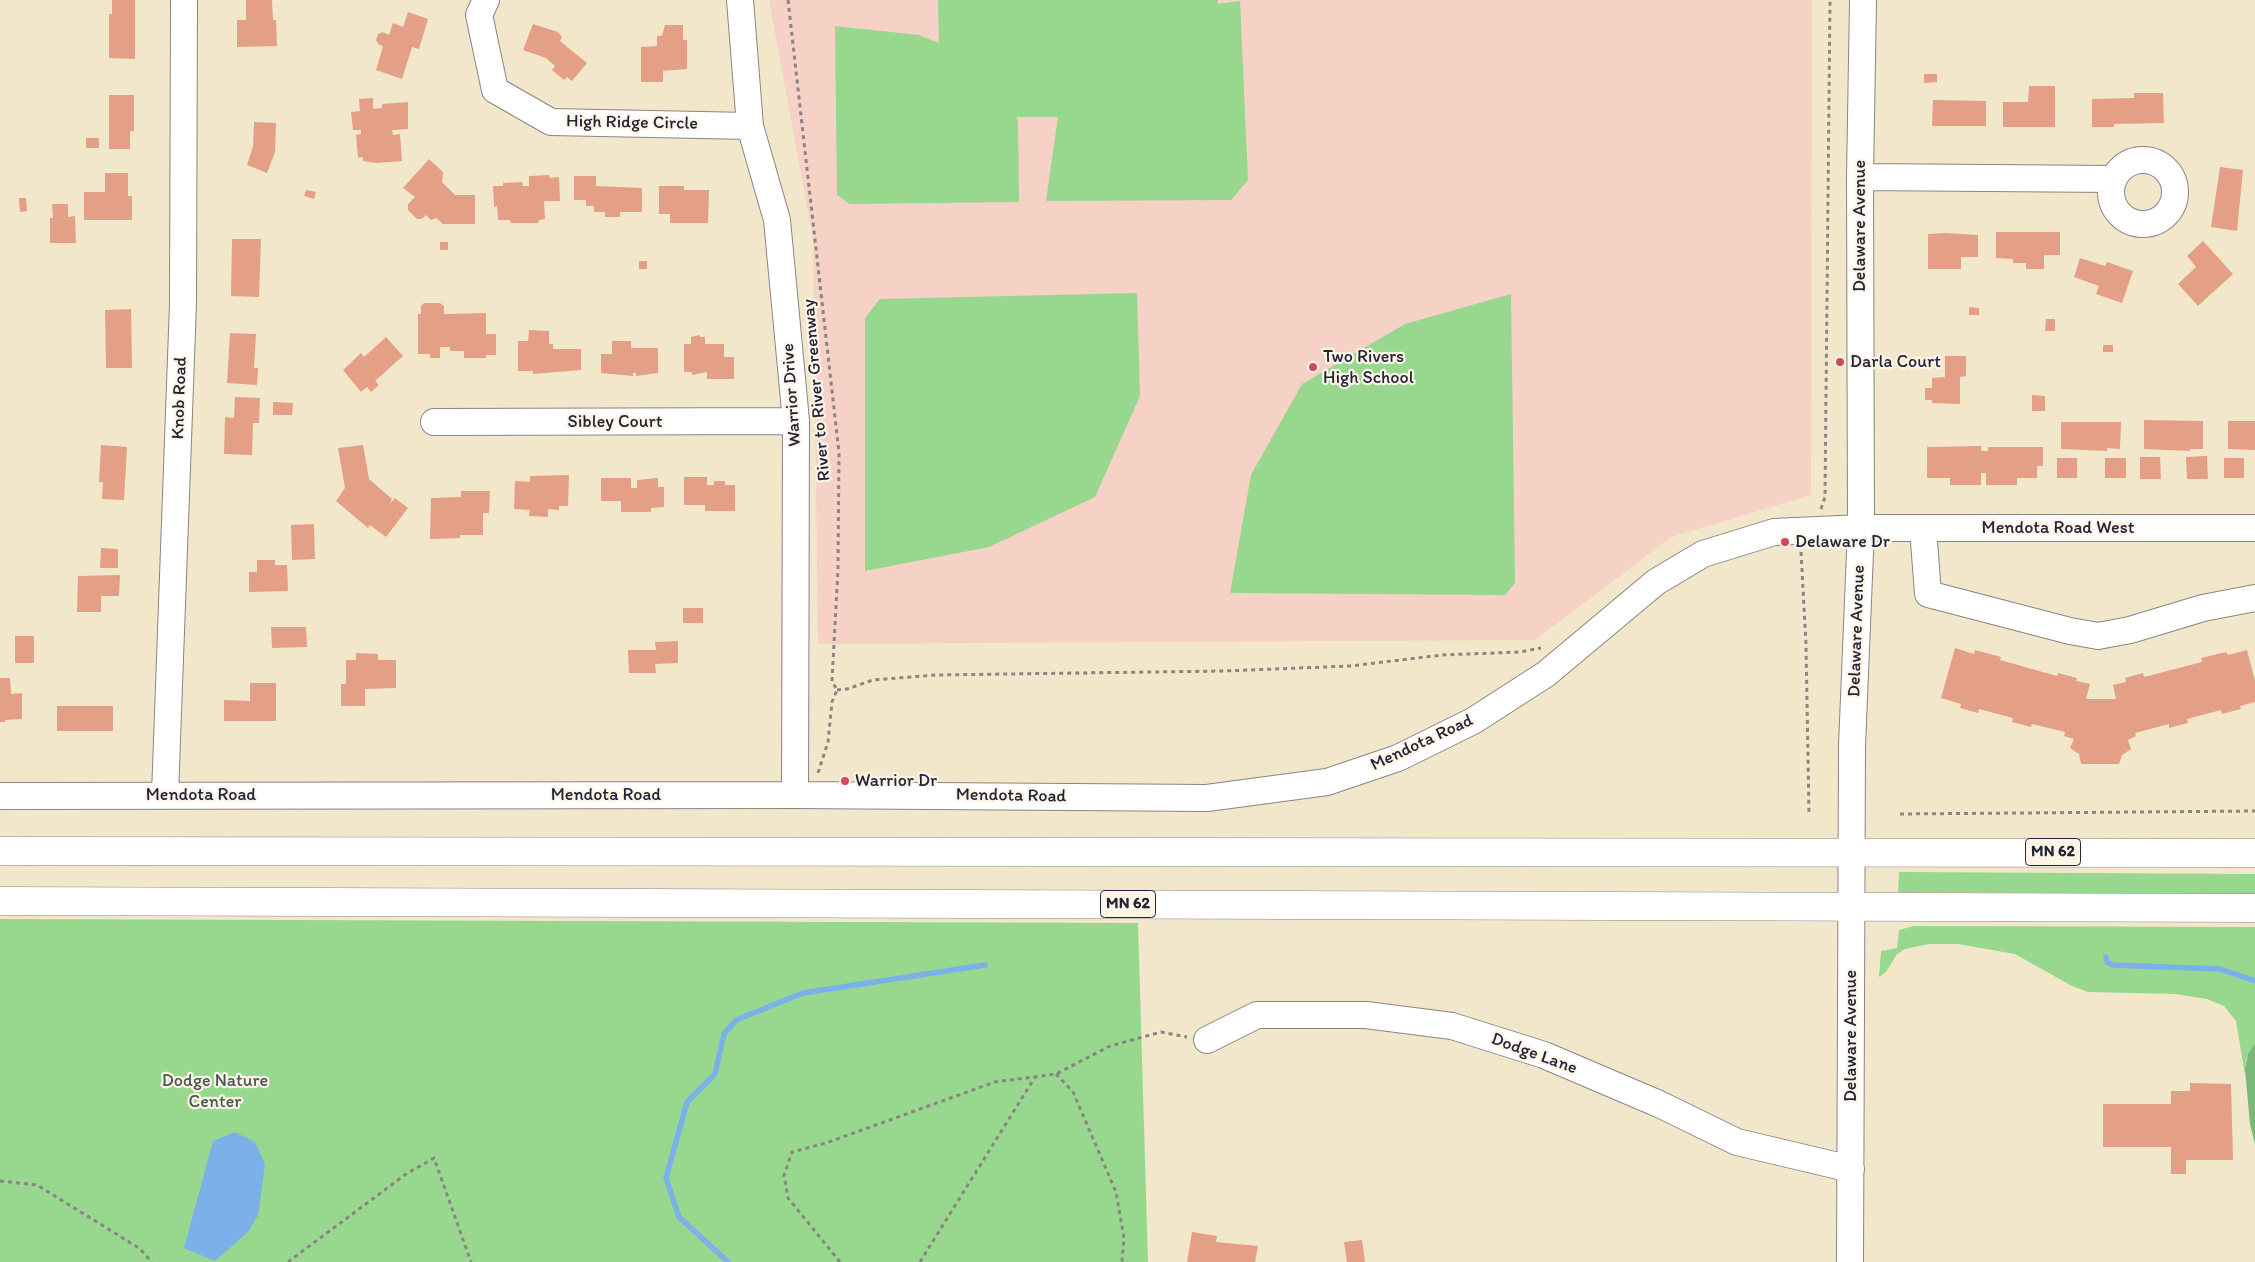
<!DOCTYPE html>
<html>
<head>
<meta charset="utf-8">
<style>
	body { margin:0 }
	canvas { display:block; background:#f3e7cb }
</style>
</head>
<body>
<canvas width="2255" height="1262"></canvas>
<script>
const c = document.querySelector('canvas').getContext('2d');
c.lineJoin = 'round';
function paint(path, color) { c.fillStyle = color; c.fill(path, 'evenodd'); }
const poly = rows => new Path2D(rows.map(r => 'M' + r).join(''));
function trace(path, color, width, dash) { c.strokeStyle = color; c.lineWidth = width; c.lineCap = dash ? 'butt' : 'round'; c.setLineDash(dash || []); c.stroke(path); }
function label(font, color, halo, rows, align = 'center') {
  c.font = font + ' Itim,sans-serif'; c.lineWidth = 4.5; c.setLineDash([]); c.textBaseline = 'middle'; c.strokeStyle = halo; c.fillStyle = color; for (const [text, x, y, turn = 0] of rows) {
    c.save(); c.translate(x, y); c.rotate((+turn || 0) * Math.PI / 180); c.textAlign = isNaN(turn) ? turn : align; if (halo) c.strokeText(text, 0, 0); c.fillText(text, 0, 0); c.restore();
  }
}
paint(poly([
	[769,0,1812,0,1811,495,1671,537,1535,640,818,644,813,239]
]), '#f6d1c5');
paint(poly([
	[938,0,1218,0,1218,4,1240,1,1248,180,1231,200,1046,201,1058,117,1016,117,1018,122,1019,202,850,204,837,195,835,26,919,35,939,43],
	[1137,293,1140,396,1095,497,989,547,865,571,865,318,880,299],
	[1511,294,1515,583,1505,595,1230,593,1251,475,1302,384,1405,324],
	[1899,872,2255,874,2255,894,1898,892],
	[0,919,1138,923,1148,1262,0,1262],
	[1914,926,2255,927,2255,1043,2246,1059,2245,1075,2236,1021,2224,1006,2207,999,2175,994,2088,992,2072,986,2015,954,1958,944,1929,944,1905,949,1897,954,1886,972,1879,977,1881,951,1897,948,1899,930]
]), '#97d88e');
paint(poly([
	[2255,1043,2255,1144,2250,1124,2245,1069,2248,1054]
]), '#79b879');
paint(poly([
	[235,1132,255,1142,265,1164,258,1215,248,1232,215,1261,184,1248,213,1141]
]), '#7cb0e9');
trace(poly([
	[2106,957,2107,962,2113,965,2220,969,2255,981],
	[728,1262,679,1217,666,1178,687,1102,715,1074,724,1034,736,1020,803,993,985,965]
]), '#7cb0e9', 5.5);
paint(poly([
	[112,0,135,0,135,59,109,58,109,14,112,14],
	[246,0,272,0,273,20,276,20,277,46,237,47,237,20,246,20],
	[408,12,428,19,419,49,412,47,402,79,376,70,383,46,379,45,376,40,378,34,383,32,389,35,393,23,403,27],
	[533,24,558,32,562,37,560,41,587,63,572,81,567,77,564,80,552,70,555,66,546,58,523,50],
	[665,25,683,25,683,40,687,40,687,69,663,71,663,82,641,82,641,47,657,46,657,36,662,36],
	[1924,74,1937,74,1937,82,1924,83],
	[2029,86,2055,86,2055,127,2003,127,2003,102,2028,102],
	[2134,93,2163,93,2164,123,2114,124,2114,127,2092,127,2092,99,2134,98],
	[109,95,134,95,134,131,130,131,130,149,109,149],
	[373,98,373,109,382,108,382,104,408,102,408,129,392,130,393,135,400,134,402,161,377,163,363,161,363,157,358,158,356,135,361,134,361,130,353,130,351,112,360,111,359,99],
	[1933,100,1986,101,1986,126,1932,126],
	[254,122,276,123,275,152,267,173,247,165,253,146],
	[86,138,99,138,99,148,86,148],
	[429,159,443,172,442,182,455,195,475,195,475,224,443,224,436,218,431,220,426,215,422,219,417,219,408,210,408,204,415,197,403,188],
	[2220,167,2243,170,2237,231,2211,227],
	[105,173,128,173,128,196,132,196,132,220,84,220,84,192,105,192],
	[549,175,550,178,559,177,560,201,544,201,545,219,539,220,538,223,511,223,510,220,498,220,497,206,494,207,493,186,503,186,503,183,522,182,523,186,529,186,529,176],
	[574,176,596,176,596,186,642,188,642,212,620,212,620,217,605,217,605,212,594,212,594,206,586,206,586,200,574,200],
	[659,186,684,186,684,190,709,190,708,223,670,223,670,214,659,214],
	[306,190,316,192,314,199,304,196],
	[19,198,26,198,27,211,20,212],
	[52,204,68,204,68,217,75,216,76,243,50,243,50,218,53,218],
	[1996,232,2060,232,2060,255,2044,255,2044,269,2026,269,2026,263,2013,263,2013,259,1996,258],
	[1946,233,1978,235,1978,257,1961,257,1961,269,1928,269,1928,234],
	[232,239,261,239,259,297,231,296],
	[2203,241,2233,274,2198,306,2178,284,2196,267,2187,256],
	[440,242,448,242,448,250,440,250],
	[2080,258,2105,266,2107,262,2133,271,2122,303,2096,294,2099,286,2074,277],
	[639,261,647,261,647,269,639,269],
	[424,303,440,303,444,306,444,314,486,313,486,334,496,334,496,355,486,355,486,358,464,358,464,351,450,351,450,347,440,347,440,358,430,358,430,354,418,354,418,314,421,314,421,306],
	[1969,307,1979,308,1979,315,1969,315],
	[131,309,132,368,106,368,105,310],
	[2046,319,2055,319,2055,331,2045,331],
	[529,330,549,331,549,344,553,344,553,349,581,349,581,370,533,374,533,371,518,371,518,341,528,341],
	[230,333,256,334,254,368,258,368,257,385,227,383],
	[700,335,700,337,705,337,705,344,724,344,724,357,734,357,734,379,707,379,707,372,692,375,692,372,684,372,684,344,691,344,691,337],
	[386,337,403,356,375,381,379,385,371,392,367,387,361,392,343,370,361,353,364,357],
	[612,341,631,341,631,348,658,348,658,373,636,376,636,373,633,373,633,376,601,373,601,354,612,354],
	[2103,345,2113,345,2113,352,2103,352],
	[1945,356,1966,356,1966,376,1960,377,1960,404,1932,403,1932,400,1925,400,1925,388,1932,388,1932,378,1945,377],
	[2032,395,2045,396,2045,411,2032,411],
	[235,397,260,398,259,423,253,423,252,455,224,454,225,417,234,418],
	[273,402,293,403,292,415,273,415],
	[2144,420,2203,421,2203,449,2190,449,2190,451,2144,449],
	[2228,421,2255,421,2255,450,2228,449],
	[2061,422,2121,422,2120,449,2107,448,2107,451,2061,449],
	[101,445,127,447,124,500,102,499,103,482,99,482],
	[363,445,369,479,392,499,390,504,395,498,408,508,386,537,370,525,368,528,336,501,345,488,338,448],
	[1981,446,1981,451,1988,451,1988,447,2043,447,2043,466,2037,466,2037,478,2017,478,2017,485,1986,485,1986,473,1981,473,1981,485,1950,485,1950,478,1927,478,1927,447],
	[2207,456,2208,479,2187,479,2186,457],
	[2140,457,2160,457,2161,479,2140,479],
	[2057,458,2077,458,2077,478,2057,478],
	[2105,458,2126,458,2126,478,2105,478],
	[2224,458,2244,458,2244,478,2224,478],
	[569,475,568,506,559,506,559,510,548,509,548,517,529,516,530,510,514,509,515,481,530,482,530,476],
	[684,477,707,477,707,485,714,485,714,481,725,481,725,485,735,485,735,511,705,511,705,505,684,505],
	[601,478,631,478,631,488,637,488,637,480,658,478,658,487,664,487,664,507,651,508,651,512,621,512,621,501,601,501],
	[461,491,490,491,489,513,483,513,483,535,460,535,460,538,430,539,431,498,461,497],
	[314,524,315,559,292,560,291,525],
	[101,548,118,549,118,568,100,568],
	[257,560,275,560,275,565,287,565,288,591,249,592,249,572,257,572],
	[120,575,119,596,101,596,101,612,77,612,78,576],
	[683,608,703,608,703,623,683,623],
	[271,627,306,627,307,647,272,648],
	[15,636,34,636,34,663,15,663],
	[678,641,678,663,655,664,656,673,629,673,628,650,656,650,655,642],
	[1955,648,1974,654,1975,650,2001,657,2000,660,2057,676,2058,673,2077,678,2076,681,2090,684,2086,699,2116,699,2113,685,2126,682,2125,678,2143,673,2144,677,2202,662,2201,658,2226,652,2228,655,2247,650,2255,681,2255,702,2240,706,2241,709,2222,714,2221,710,2187,719,2188,723,2169,728,2169,724,2135,733,2136,736,2128,740,2131,749,2122,755,2119,764,2081,764,2079,754,2070,748,2074,739,2064,736,2065,732,2032,724,2031,727,2012,722,2013,718,1979,709,1978,713,1960,708,1961,704,1941,698],
	[356,653,378,654,378,660,396,660,396,688,365,689,365,706,341,706,341,684,346,684,346,660,356,660],
	[0,678,10,678,11,694,22,693,22,719,5,720,5,722,0,722],
	[250,683,276,683,276,721,224,721,224,700,250,701],
	[57,706,113,706,113,731,57,731],
	[2190,1083,2231,1084,2233,1160,2186,1160,2186,1174,2171,1174,2171,1147,2103,1147,2103,1104,2171,1104,2171,1091,2190,1091],
	[1192,1232,1217,1236,1216,1242,1258,1246,1255,1262,1187,1262],
	[1362,1240,1365,1262,1347,1262,1344,1242]
]), '#e3a087');
const minor = poly([
	[486,0,479,15,495,90,551,122,750,126],
	[740,0,750,126,777,220,796,421,795,795],
	'2111 192a32 32 0 1 1 64 0a32 32 0 1 1-64 0Z',
	[1860,177,2114,179],
	[434,422,796,421],
	[1923,528,1928,594,2070,631,2098,636,2130,630,2203,608,2255,598],
	[165,795,183,303,184,0],
	[0,796,795,795,1207,798,1327,782,1398,758,1473,721,1546,674,1656,582,1703,554,1774,532,1861,528,2255,528],
	[1207,1040,1257,1015,1366,1015,1452,1026,1544,1055,1659,1104,1737,1142,1851,1169],
	[1850,1262,1852,746,1861,528,1860,177,1863,0]
]);
const highway = poly([
	[0,851,2255,853],
	[0,901,2255,908]
]);
trace(minor, '#8a8483', 28);
trace(highway, '#8a8483', 29);
trace(poly([
	[788,0,839,453,838,569,832,681,837,690,832,702,828,742,818,773],
	[1821,509,1825,497,1830,0],
	[1801,552,1806,644,1809,814],
	[837,690,847,689,873,680,935,675,1224,671,1350,666,1442,655,1520,652,1541,648],
	[1900,814,2255,811],
	[1056,1074,1073,1092,1116,1192,1124,1238,1122,1262],
	[0,1181,37,1185,139,1248,152,1262],
	[288,1262,406,1174,434,1158,471,1262],
	[840,1262,788,1198,784,1175,792,1152,826,1143,995,1082,1056,1074,1110,1046,1161,1032,1187,1037],
	[920,1262,1035,1077]
]), '#8a8483', 3, [4, 4]);
trace(minor, '#fff', 26);
trace(highway, '#fff', 28);
for (const [x, y, r, color] of [
	[1840,362,5,"#d1495b"],
	[1313,367,5,"#d1495b"],
	[1785,542,5,"#d1495b"],
	[845,781,5,"#d1495b"]
]) { const dot = new Path2D(); dot.arc(x, y, r, 0, 2 * Math.PI); c.fillStyle = color; c.fill(dot); trace(dot, '#fcf5e5', 2); }
for (const [x, y, w] of [
	[2053,852,55],
	[1128,904,55]
]) { const box = new Path2D(); box.roundRect(x - w / 2, y - 13.5, w, 27, 4); c.fillStyle = '#fcf5e5'; c.fill(box); trace(box, '#22223b', 1); }
label('bold 16px', '#22223b', null, [
	["MN 62",2053,852],
	["MN 62",1128,904]
]);
label('18px', '#22223b', '#fcf5e5', [
	["High Ridge Circle",632,123,1],
	["Delaware Avenue",1860,226,-90],
	["River to River Greenway",817,390,-95],
	["Warrior Drive",792,395,-94],
	["Knob Road",180,398,-88],
	["Sibley Court",615,422],
	["Mendota Road West",2058,528],
	["Delaware Avenue",1857,631,-88],
	["Mendota Road",1422,743,-25],
	["Mendota Road",201,795],
	["Mendota Road",606,795],
	["Mendota Road",1011,796,1],
	["Delaware Avenue",1851,1036,-90],
	["Dodge Lane",1534,1054,20]
]);
label('18px', '#22223b', '#fcf5e5', [
	["Two Rivers",1323,357],
	["High School",1323,378],
	["Darla Court",1850,362],
	["Delaware Dr",1795,542],
	["Warrior Dr",855,781]
], 'left');
label('18px', '#455954', '#fcf5e5', [
	["Dodge Nature",215,1081],
	["Center",215,1102]
]);
</script>
</body>
</html>
